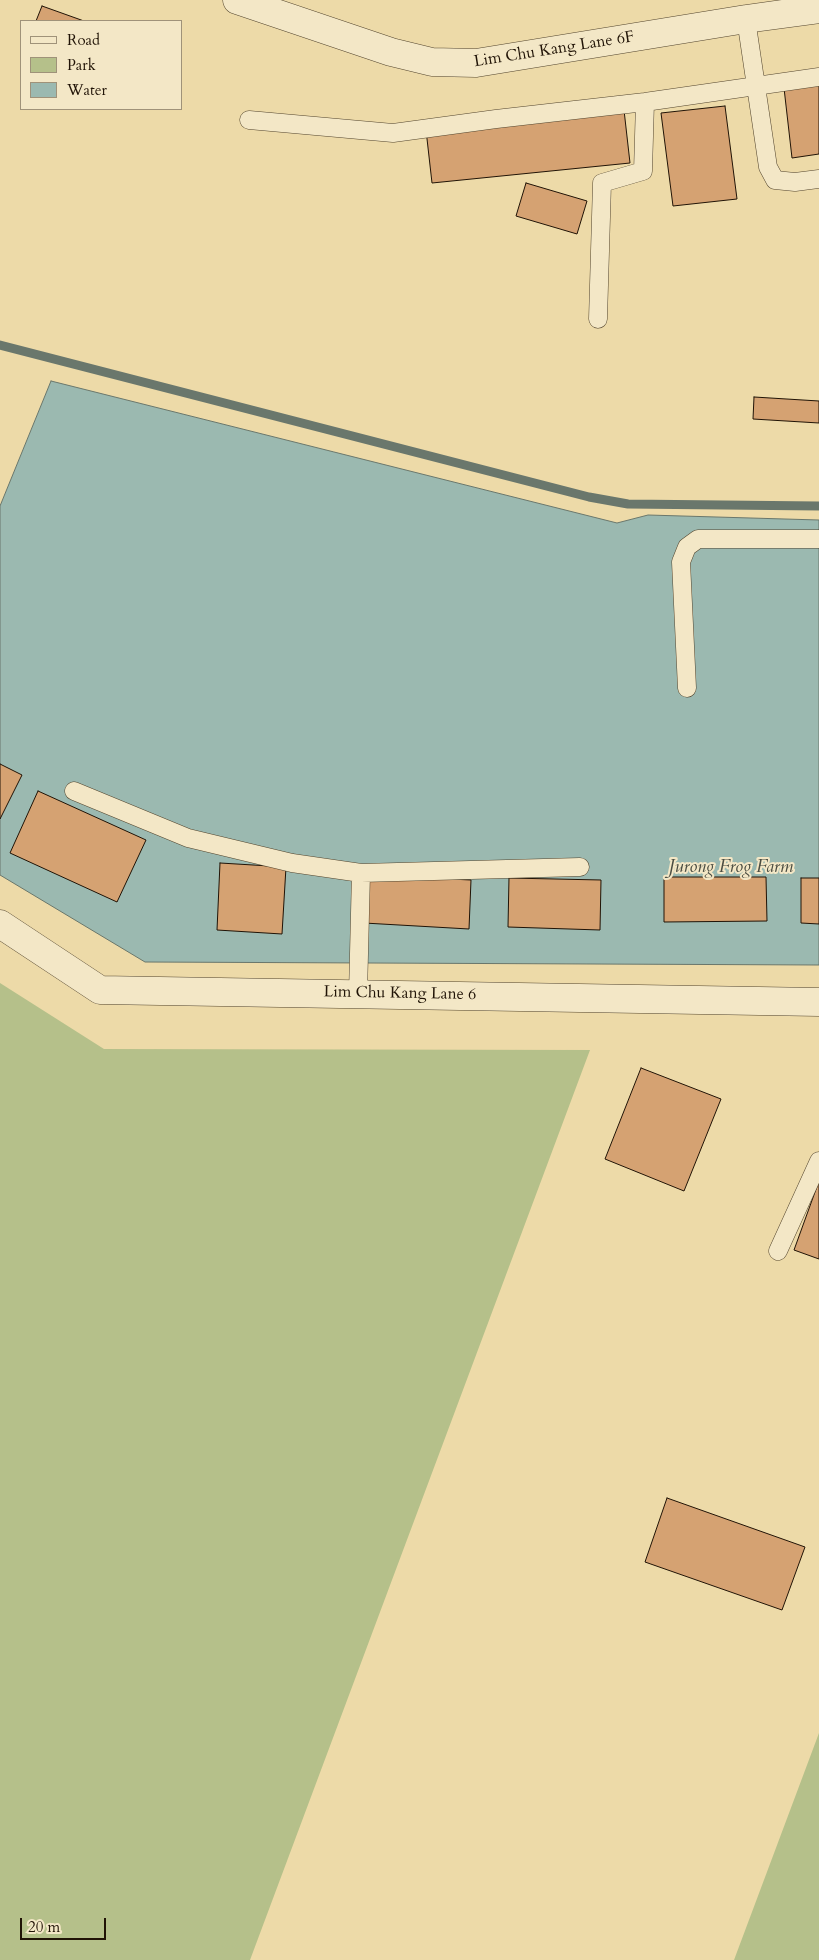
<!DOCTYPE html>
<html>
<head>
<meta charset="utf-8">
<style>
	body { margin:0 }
	#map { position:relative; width:819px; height:1960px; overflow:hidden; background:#eddaa8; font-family:Cardo,serif }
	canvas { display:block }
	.legend { position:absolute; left:20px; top:20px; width:162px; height:90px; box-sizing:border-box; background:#f3e7c6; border:1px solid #9f9279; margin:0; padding:6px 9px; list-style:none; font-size:15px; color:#201306 }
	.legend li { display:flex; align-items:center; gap:10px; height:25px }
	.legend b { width:25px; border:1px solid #9f9279 }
	.scale { position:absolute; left:20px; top:1918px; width:86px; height:22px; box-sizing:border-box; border:2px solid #201306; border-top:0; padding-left:6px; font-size:15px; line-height:18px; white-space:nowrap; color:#201306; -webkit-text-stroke:4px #f3e7c6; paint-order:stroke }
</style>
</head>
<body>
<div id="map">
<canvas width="819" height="1960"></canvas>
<ul class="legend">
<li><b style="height:6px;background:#f3e7c6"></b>Road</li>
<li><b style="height:14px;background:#b5c08a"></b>Park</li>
<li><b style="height:14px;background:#9bb9b0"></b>Water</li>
</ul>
<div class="scale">20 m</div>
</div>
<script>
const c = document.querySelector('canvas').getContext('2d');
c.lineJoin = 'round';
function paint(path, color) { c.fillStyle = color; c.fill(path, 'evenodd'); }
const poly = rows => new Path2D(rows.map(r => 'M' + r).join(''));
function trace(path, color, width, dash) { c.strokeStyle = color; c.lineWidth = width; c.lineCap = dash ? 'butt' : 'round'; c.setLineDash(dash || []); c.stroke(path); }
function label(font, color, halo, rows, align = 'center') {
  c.font = font + ' Cardo,serif'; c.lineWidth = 4; c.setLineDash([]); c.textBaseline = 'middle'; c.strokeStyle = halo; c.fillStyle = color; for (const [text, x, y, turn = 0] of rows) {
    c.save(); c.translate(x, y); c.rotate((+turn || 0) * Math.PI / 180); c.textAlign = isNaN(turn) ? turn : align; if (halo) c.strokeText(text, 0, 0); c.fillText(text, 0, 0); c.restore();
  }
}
paint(poly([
	[0,983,104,1049,590,1050,250,1960,0,1960],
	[819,1733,819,1960,734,1960]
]), '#b5c08a');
const water = poly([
	[51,381,617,523,648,515,819,520,819,965,145,962,0,875,0,506,51,381]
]);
paint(water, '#9bb9b0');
trace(water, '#6a776c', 1);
trace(poly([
	[0,345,589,497,628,504,819,506]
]), '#6a776c', 9);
const building = poly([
	[42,6,84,21,36,21,42,6],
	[819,84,819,154,792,158,784,88,819,84],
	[725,106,737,199,673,206,661,113,725,106],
	[624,110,630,163,432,183,426,130,624,110],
	[526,183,587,201,577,234,516,216,526,183],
	[754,397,819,401,819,423,753,419,754,397],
	[0,764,22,775,0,819,0,764],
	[38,791,146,840,117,902,10,853,38,791],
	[220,863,286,867,282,934,217,930,220,863],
	[367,875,471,880,469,929,364,923,367,875],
	[664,877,766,877,767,921,664,922,664,877],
	[509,878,601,880,600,930,508,927,509,878],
	[801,878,819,878,819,924,801,923,801,878],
	[641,1068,721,1099,684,1191,605,1159,641,1068],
	[819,1181,819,1259,794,1250,819,1181],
	[667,1498,805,1547,782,1610,645,1562,667,1498]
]);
paint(building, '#d5a272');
trace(building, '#201306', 1);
const lane = poly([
	[746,19,768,167,775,180,795,182,819,179],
	[249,120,393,133,496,119,645,102,819,77],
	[598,319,602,183,643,171,645,102],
	[687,688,681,562,687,547,698,539,819,539],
	[74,791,188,838,292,863,361,873,580,867],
	[358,994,361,873],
	[778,1251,819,1161]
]);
const street = poly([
	[237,0,391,52,432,62,476,63,746,19,819,9],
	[0,924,100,990,819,1002]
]);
trace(lane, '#53452e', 19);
trace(street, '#53452e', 29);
trace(lane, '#f3e7c6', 18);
trace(street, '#f3e7c6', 28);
label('16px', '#201306', '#f3e7c6', [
	["Lim Chu Kang Lane 6F",554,50,-9],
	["Lim Chu Kang Lane 6",400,994,1]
]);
label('italic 18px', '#4b4d42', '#f3e7c6', [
	["Jurong Frog Farm",731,868]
]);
</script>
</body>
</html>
